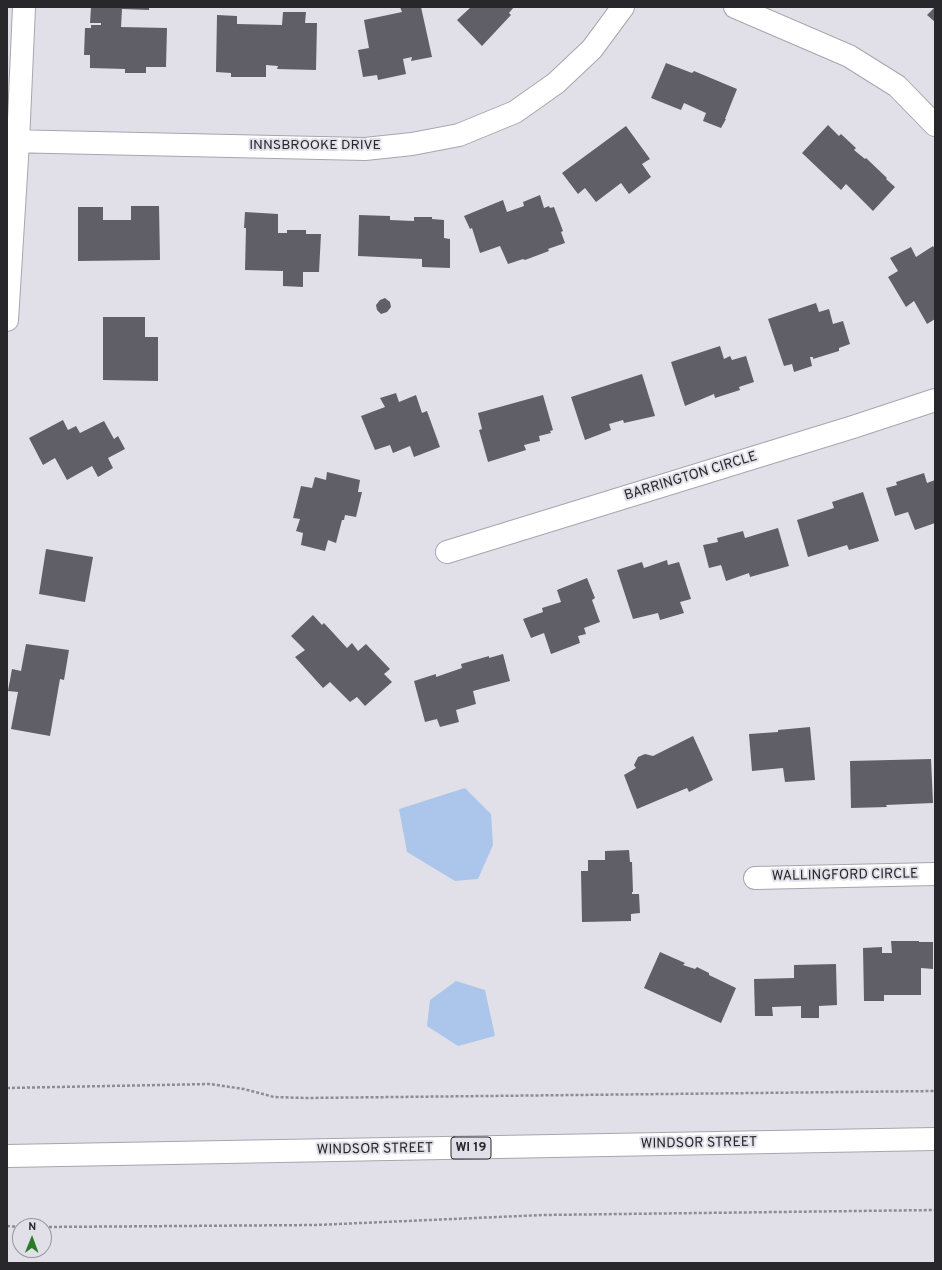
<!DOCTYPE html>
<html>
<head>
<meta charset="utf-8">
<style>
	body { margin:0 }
	#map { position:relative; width:942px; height:1270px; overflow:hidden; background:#e1e0e9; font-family:Overpass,sans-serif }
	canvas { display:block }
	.frame { position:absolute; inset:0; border:8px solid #28272b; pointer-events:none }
	.north { position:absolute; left:12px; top:1218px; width:40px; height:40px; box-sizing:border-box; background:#e1e0e9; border:1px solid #97969d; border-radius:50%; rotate:1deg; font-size:11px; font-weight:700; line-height:16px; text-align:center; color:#28272b }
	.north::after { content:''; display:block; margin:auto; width:14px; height:18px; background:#2b7c26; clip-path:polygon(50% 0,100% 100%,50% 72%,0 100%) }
</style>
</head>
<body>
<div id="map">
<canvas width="942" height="1270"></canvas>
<div class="frame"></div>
<div class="north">N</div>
</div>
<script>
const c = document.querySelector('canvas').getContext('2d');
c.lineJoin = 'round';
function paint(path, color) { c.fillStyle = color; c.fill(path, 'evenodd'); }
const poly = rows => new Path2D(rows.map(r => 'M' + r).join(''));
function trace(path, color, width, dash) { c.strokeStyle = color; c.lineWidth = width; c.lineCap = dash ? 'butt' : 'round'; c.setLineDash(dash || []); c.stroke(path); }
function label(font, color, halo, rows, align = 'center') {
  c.font = font + ' Overpass,sans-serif'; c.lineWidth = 4; c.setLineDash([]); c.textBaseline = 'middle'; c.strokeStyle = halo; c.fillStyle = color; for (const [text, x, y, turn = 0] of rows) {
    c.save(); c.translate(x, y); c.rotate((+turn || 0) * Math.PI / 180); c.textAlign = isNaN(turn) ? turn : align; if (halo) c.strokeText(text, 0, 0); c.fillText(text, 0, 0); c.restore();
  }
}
paint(poly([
	[465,788,491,814,493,845,478,879,455,881,407,852,399,809],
	[456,981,485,990,495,1036,458,1046,427,1026,430,1000]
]), '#acc6eb');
paint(poly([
	[91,7,149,7,149,10,122,9,121,27,167,28,166,67,146,67,146,73,125,73,125,69,90,68,90,55,84,55,85,28,91,28,91,25,101,25,101,23,90,23],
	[400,7,421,7,432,57,411,61,412,57,403,59,406,74,378,80,377,75,363,77,358,50,369,48,364,20,402,12],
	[471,7,514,7,509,13,511,15,482,46,457,20],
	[935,7,935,22,927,15],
	[283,12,306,12,305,23,317,23,316,70,277,69,278,66,266,65,266,77,231,77,231,73,216,72,217,15,237,16,237,24,282,25],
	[666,63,692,73,694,71,737,89,725,119,726,119,721,128,703,121,706,113,684,103,681,110,651,98],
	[828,125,839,136,841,134,856,148,854,150,865,159,866,158,887,178,886,179,895,187,873,211,846,184,841,190,802,153],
	[626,126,650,159,642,164,651,177,629,194,621,183,596,202,585,188,578,194,562,173],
	[540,195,544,208,549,206,550,208,554,207,563,231,561,232,565,243,548,249,549,251,525,260,523,259,508,264,500,246,480,253,472,228,470,229,464,216,503,200,507,212,524,206,523,202],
	[131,206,159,206,160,260,78,261,78,207,103,207,103,220,131,220],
	[245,212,278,214,278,233,287,233,287,230,306,230,306,234,321,234,319,272,303,272,303,287,283,286,283,271,245,270,246,228,244,228],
	[359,215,390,216,390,220,414,221,414,217,432,217,432,219,444,220,444,238,450,239,450,268,422,267,422,259,358,256],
	[933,246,935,249,935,319,927,324,914,301,906,307,888,277,898,271,890,258,911,247,916,257],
	[385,298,390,302,391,307,387,312,381,314,377,310,376,305,380,300],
	[816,303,819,312,829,309,833,324,843,321,850,344,839,348,839,351,813,359,813,357,810,357,812,366,794,372,792,364,784,366,768,319],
	[103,317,145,317,145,337,158,337,158,381,103,380],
	[720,346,724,359,730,356,732,360,746,356,754,382,739,387,740,390,715,398,714,394,685,406,671,362],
	[642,374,655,416,624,423,623,420,609,424,611,430,585,440,571,397],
	[396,393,399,402,416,395,422,413,427,411,440,447,414,457,410,446,393,453,390,445,375,450,361,416,385,407,380,398],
	[543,395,553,430,550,431,551,433,539,436,540,441,524,445,526,450,488,462,479,430,482,429,478,413],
	[63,420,68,430,76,426,80,433,104,421,114,439,118,436,125,449,108,458,113,468,98,477,92,466,67,480,55,458,43,465,29,438],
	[327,472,360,480,358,492,362,492,356,517,345,515,344,520,342,520,336,543,328,540,325,551,301,545,303,533,296,531,300,519,293,518,301,486,312,488,315,477,326,480],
	[924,473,927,483,935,480,935,523,915,530,908,512,895,516,886,488,897,485,896,482],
	[863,492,879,541,849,550,847,545,808,557,797,520,834,508,832,502],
	[778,528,789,566,750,577,749,573,726,581,721,565,709,568,703,545,718,542,717,538,743,531,745,538],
	[46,549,93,557,85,602,39,594],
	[667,560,668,565,679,562,691,599,680,602,684,613,660,620,658,613,633,619,617,570,642,562,644,568],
	[587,578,595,598,592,600,600,622,584,628,586,634,578,636,580,643,551,654,544,633,531,638,523,619,543,612,542,608,561,602,557,590],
	[313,615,322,625,324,623,347,648,352,643,358,651,366,644,390,669,384,674,392,682,365,706,357,697,350,702,330,682,323,688,295,657,305,650,291,636],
	[26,644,69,650,64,680,60,679,50,736,11,729,18,692,8,691,12,669,21,671],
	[503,654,510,681,473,691,476,704,456,710,459,722,440,727,437,719,425,722,414,681,436,674,436,677,462,668,461,664,489,656,489,658],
	[810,727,815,780,785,782,783,768,752,771,749,734,778,732,778,730],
	[693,736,713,780,689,792,687,788,637,809,624,775,636,768,634,765,638,757,645,754,653,756],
	[931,759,933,803,886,805,887,807,851,808,850,761],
	[629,850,630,862,632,862,633,892,632,892,632,894,639,894,640,913,631,914,631,921,582,922,581,871,588,871,588,860,605,860,605,851],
	[891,941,919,941,919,942,933,942,933,969,921,968,921,995,884,995,884,1001,864,1001,863,948,882,947,882,953,892,953],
	[660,952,685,963,683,965,695,969,697,967,709,973,709,975,736,988,721,1023,644,988],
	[836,964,837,1005,819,1006,819,1018,801,1018,801,1006,772,1007,773,1016,755,1016,754,979,794,978,794,965]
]), '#605f67');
const minor = poly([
	[735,7,849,56,897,86,935,125],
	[7,141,365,149,412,144,459,135,515,112,556,83,592,49,623,7],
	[7,320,18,142,24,7],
	[447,552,853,427,935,400],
	[755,878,935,874]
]);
const primary = poly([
	[7,1156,935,1139]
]);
trace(minor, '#a7a5ae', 24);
trace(primary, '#a7a5ae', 24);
trace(poly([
	[7,1088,210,1084,244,1089,274,1097,305,1098,935,1091],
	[7,1226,20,1227],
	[44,1227,316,1225,543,1215,935,1210]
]), '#8d8c93', 2.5, [3, 2]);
trace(minor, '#fff', 22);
trace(primary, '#fff', 22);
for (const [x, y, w] of [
	[471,1148,40]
]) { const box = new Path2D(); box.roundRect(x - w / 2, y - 11, w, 22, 3); c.fillStyle = '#e1e0e9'; c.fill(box); trace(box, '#28272b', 1); }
label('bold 13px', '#28272b', null, [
	["WI 19",471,1148]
]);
label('14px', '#28272b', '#e1e0e9', [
	["INNSBROOKE DRIVE",315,146],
	["BARRINGTON CIRCLE",691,477,-17],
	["WALLINGFORD CIRCLE",845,876,-1],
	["WINDSOR STREET",699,1144,-1],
	["WINDSOR STREET",375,1150,-1]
]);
</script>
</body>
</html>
